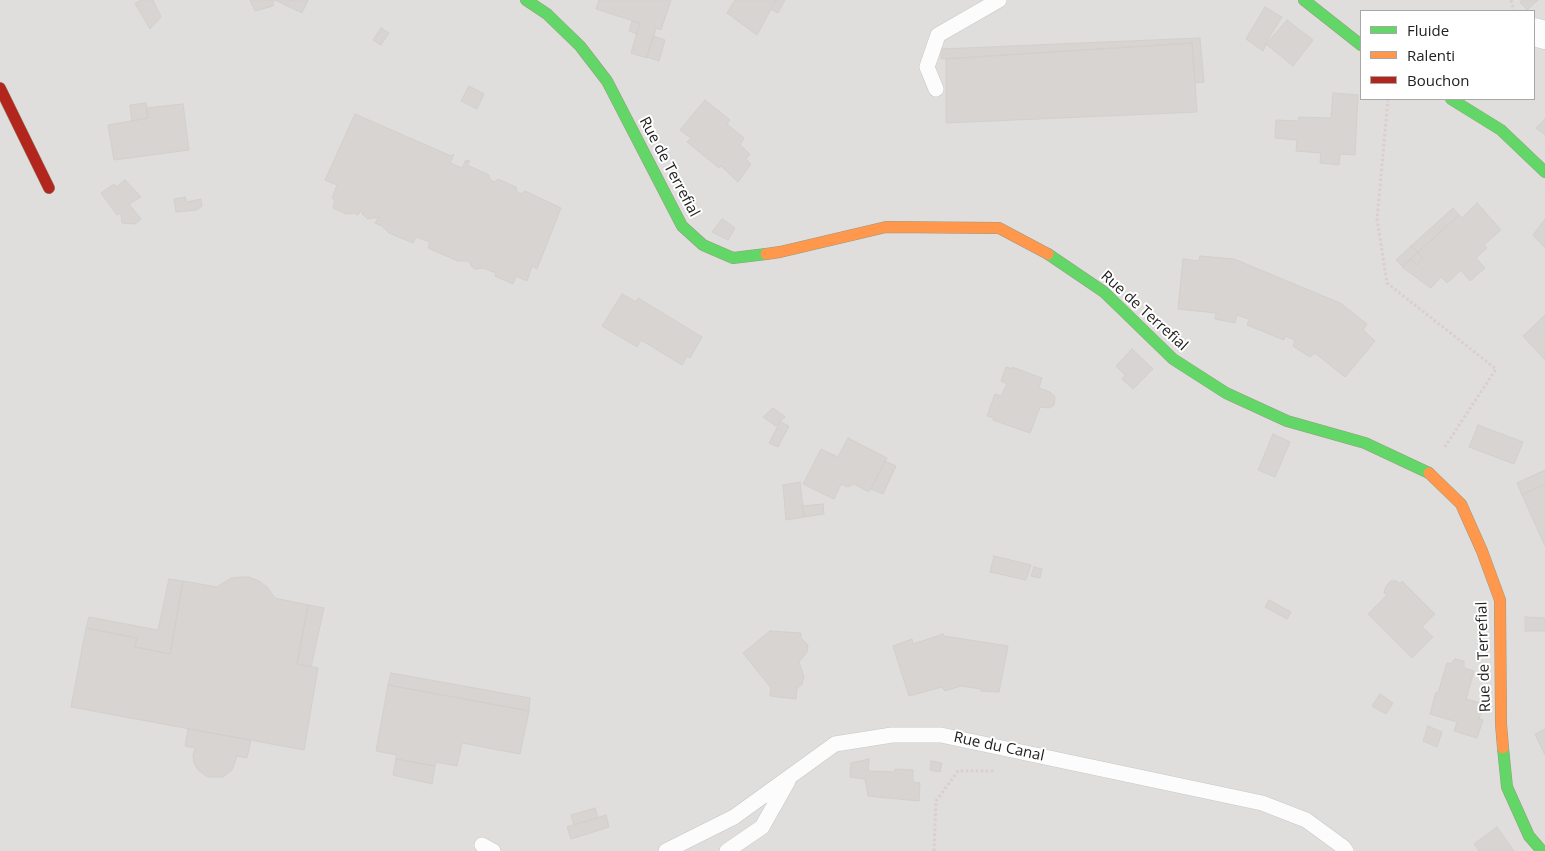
<!DOCTYPE html>
<html>
<head>
<meta charset="utf-8">
<style>
	body { margin:0 }
	#map { position:relative; width:1545px; height:851px; overflow:hidden; background:#f0eeeb; font-family:"Open Sans",sans-serif }
	canvas { display:block }
	.legend { position:absolute; left:1360px; top:10px; width:175px; height:90px; box-sizing:border-box; background:#fff; border:1px solid #a7a7a7; margin:0; padding:6px 9px; list-style:none; font-size:15px; color:#222 }
	.legend li { display:flex; align-items:center; gap:10px; height:25px }
	.legend b { width:25px; border:1px solid #a7a7a7 }
</style>
</head>
<body>
<div id="map">
<canvas width="1545" height="851"></canvas>
<ul class="legend">
<li><b style="height:6px;background:#63d668"></b>Fluide</li>
<li><b style="height:6px;background:#ff974d"></b>Ralenti</li>
<li><b style="height:6px;background:#b3261e"></b>Bouchon</li>
</ul>
</div>
<script>
const c = document.querySelector('canvas').getContext('2d');
c.lineJoin = 'round';
function paint(path, color) { c.fillStyle = color; c.fill(path, 'evenodd'); }
const poly = rows => new Path2D(rows.map(r => 'M' + r).join(''));
function trace(path, color, width, dash) { c.strokeStyle = color; c.lineWidth = width; c.lineCap = dash ? 'butt' : 'round'; c.setLineDash(dash || []); c.stroke(path); }
function label(font, color, halo, rows, align = 'center') {
  c.font = font + ' "Open Sans",sans-serif'; c.lineWidth = 4; c.setLineDash([]); c.textBaseline = 'middle'; c.strokeStyle = halo; c.fillStyle = color; for (const [text, x, y, turn = 0] of rows) {
    c.save(); c.translate(x, y); c.rotate((+turn || 0) * Math.PI / 180); c.textAlign = isNaN(turn) ? turn : align; if (halo) c.strokeText(text, 0, 0); c.fillText(text, 0, 0); c.restore();
  }
}
paint(poly([
	[0,0,1545,0,1545,851,0,851],
	[1361,11,1534,11,1534,99,1361,99]
]), '#dfdedc');
const building = poly([
	[142,0,153,0,161,17,150,29,135,3,142,0],
	[250,0,274,0,273,6,255,11,250,0],
	[275,0,308,0,302,13,275,0],
	[599,0,671,0,661,30,656,28,647,58,631,53,640,23,596,9,599,0],
	[735,0,776,0,757,35,727,13,735,0],
	[776,0,785,0,778,13,771,9,776,0],
	[1522,0,1538,0,1527,10,1520,2,1522,0],
	[1265,7,1282,17,1265,44,1266,44,1263,51,1246,39,1265,7],
	[1287,20,1313,40,1293,66,1266,44,1287,20],
	[632,21,640,23,637,34,629,31,632,21],
	[381,28,389,33,381,45,373,40,381,28],
	[653,36,665,40,659,61,647,57,653,36],
	[1200,38,1204,82,1195,83,1192,43,941,59,941,49,1200,38],
	[1192,43,1197,112,946,123,946,59,1192,43],
	[469,86,484,94,477,109,461,101,469,86],
	[1333,93,1358,95,1355,155,1340,154,1339,165,1320,163,1321,153,1296,151,1297,140,1275,138,1276,120,1298,121,1299,117,1331,118,1333,93],
	[705,100,730,120,727,124,744,138,740,145,750,154,746,159,751,164,738,182,721,166,719,168,687,142,691,138,680,130,705,100],
	[146,103,148,118,132,121,130,105,146,103],
	[183,104,189,150,114,160,108,125,148,118,146,108,183,104],
	[355,114,451,156,454,154,450,163,462,168,466,160,470,161,467,165,489,175,490,180,495,182,498,179,516,187,517,192,521,194,525,191,561,208,537,269,532,266,527,281,516,276,513,284,495,276,496,273,483,268,475,269,471,266,469,261,458,261,428,248,430,242,416,237,413,243,389,233,382,226,375,223,379,217,368,219,363,215,361,210,358,215,354,213,346,214,333,208,335,200,332,198,337,185,325,180,355,114],
	[1545,119,1545,135,1536,128,1545,119],
	[125,180,141,197,129,204,141,219,135,224,122,223,121,213,117,215,101,193,114,184,116,187,125,180],
	[185,197,187,202,201,199,202,206,197,210,176,212,174,199,185,197],
	[1477,203,1501,230,1484,245,1487,248,1476,258,1485,268,1470,281,1461,270,1447,283,1441,277,1431,288,1402,267,1411,259,1417,265,1423,259,1418,252,1459,215,1462,218,1477,203],
	[1453,208,1459,215,1418,252,1411,246,1453,208],
	[722,219,735,228,728,240,712,232,722,219],
	[1545,219,1545,248,1533,235,1545,219],
	[1411,246,1418,252,1402,266,1396,260,1411,246],
	[1418,252,1423,259,1417,265,1411,259,1418,252],
	[1200,256,1234,259,1340,303,1367,324,1363,330,1375,341,1345,377,1315,353,1310,357,1293,346,1295,340,1285,336,1284,340,1247,325,1249,319,1237,315,1235,323,1215,319,1216,313,1178,309,1183,259,1199,261,1200,256],
	[622,294,636,302,638,298,702,337,690,358,687,356,682,365,641,340,637,347,602,326,622,294],
	[1545,315,1545,360,1523,336,1545,315],
	[1132,349,1153,369,1133,389,1122,379,1125,375,1116,366,1132,349],
	[1006,367,1012,369,1012,367,1042,378,1039,388,1050,392,1055,397,1054,405,1049,408,1040,407,1030,433,993,420,994,418,987,416,995,394,1001,396,1007,384,1001,381,1006,367],
	[773,408,785,417,776,426,763,417,773,408],
	[780,422,789,426,778,447,769,443,780,422],
	[1478,425,1523,442,1514,464,1469,447,1478,425],
	[1273,434,1290,442,1275,477,1258,470,1273,434],
	[848,438,887,458,869,492,854,484,847,487,841,484,834,499,803,484,821,449,838,457,848,438],
	[885,461,896,466,883,494,871,489,885,461],
	[1545,470,1545,484,1522,495,1517,483,1545,470],
	[800,482,804,517,786,520,783,485,800,482],
	[1545,484,1545,546,1522,495,1545,484],
	[823,504,824,514,804,517,802,506,823,504],
	[994,556,1031,565,1026,580,990,572,994,556],
	[1034,567,1042,569,1040,578,1031,576,1034,567],
	[241,577,249,577,259,581,267,587,275,598,308,605,297,664,318,668,304,750,71,707,86,628,137,638,135,647,170,654,183,581,217,587,231,578,241,577],
	[169,579,183,581,170,654,135,647,137,638,86,628,89,617,158,630,169,579],
	[1391,581,1397,581,1400,584,1402,581,1435,614,1422,627,1433,637,1412,658,1368,614,1387,595,1384,593,1386,586,1391,581],
	[1269,600,1291,612,1287,619,1265,607,1269,600],
	[308,605,324,608,311,667,297,664,308,605],
	[1525,617,1545,618,1545,631,1525,631,1525,617],
	[770,631,801,633,801,638,808,645,807,652,799,662,804,677,802,684,797,688,796,699,770,696,771,688,743,653,770,631],
	[943,634,944,636,1008,646,999,692,981,691,981,689,961,686,945,691,942,687,909,696,893,646,912,639,913,644,943,634],
	[1455,659,1464,661,1464,668,1474,671,1466,699,1484,704,1479,719,1483,720,1477,738,1454,731,1457,722,1430,714,1436,692,1438,693,1447,663,1451,664,1455,659],
	[391,673,530,698,529,711,388,685,391,673],
	[388,685,529,711,520,754,462,743,457,766,436,762,435,766,396,759,397,755,376,751,388,685],
	[1380,694,1393,703,1386,714,1372,706,1380,694],
	[1428,726,1442,732,1437,747,1423,741,1428,726],
	[188,729,251,740,247,758,237,756,232,770,223,777,208,777,198,770,194,763,193,756,195,748,185,746,188,729],
	[1545,729,1545,755,1535,734,1545,729],
	[396,759,435,766,432,784,393,775,396,759],
	[869,759,868,771,894,772,895,769,913,770,913,782,920,783,919,801,868,796,865,779,850,777,851,763,869,759],
	[931,761,942,763,940,772,930,770,931,761],
	[595,808,598,818,574,825,571,815,595,808],
	[606,815,609,827,571,839,567,827,606,815],
	[1497,827,1514,851,1479,851,1474,844,1497,827]
]);
paint(building, '#d7d4d2');
trace(building, '#d3d0cc', 1);
const lane = poly([
	[936,89,927,67,938,35,999,0],
	[482,845,493,851],
	[666,851,734,817,835,744,892,735,941,735,1262,803,1306,820,1343,847,1346,851],
	[727,851,762,827,788,781]
]);
const street = poly([
	[1534,32,1545,35]
]);
const fast = poly([
	[526,0,547,14,580,46,607,81,682,226,703,245,733,258,766,254],
	[1304,0,1361,45],
	[1451,99,1501,130,1545,172],
	[1048,254,1104,292,1173,359,1226,393,1287,421,1365,443,1429,473],
	[1503,748,1507,787,1529,836,1542,851]
]);
const slow = poly([
	[766,254,780,252,886,227,999,228,1048,254],
	[1429,473,1461,504,1482,551,1500,600,1501,724,1503,748]
]);
const jam = poly([
	[0,88,49,188]
]);
trace(lane, '#c9c8c7', 16);
trace(street, '#c9c8c7', 29);
trace(fast, '#999a82', 12);
trace(slow, '#999a82', 12);
trace(jam, '#999a82', 12);
trace(poly([
	[1511,0,1514,11],
	[1388,99,1377,219,1387,283,1496,369,1444,448],
	[934,851,936,801,958,771,994,771]
]), '#dccecd', 3, [2.5, 2.5]);
trace(lane, '#fdfcfc', 15);
trace(street, '#fdfcfc', 28);
trace(fast, '#63d668', 11);
trace(slow, '#ff974d', 11);
trace(jam, '#b3261e', 11);
label('15px', '#222', '#fff', [
	["Rue de Terrefial",669,167,62],
	["Rue de Terrefial",1144,311,42],
	["Rue de Terrefial",1484,657,-92],
	["Rue du Canal",999,747,12]
]);
</script>
</body>
</html>
